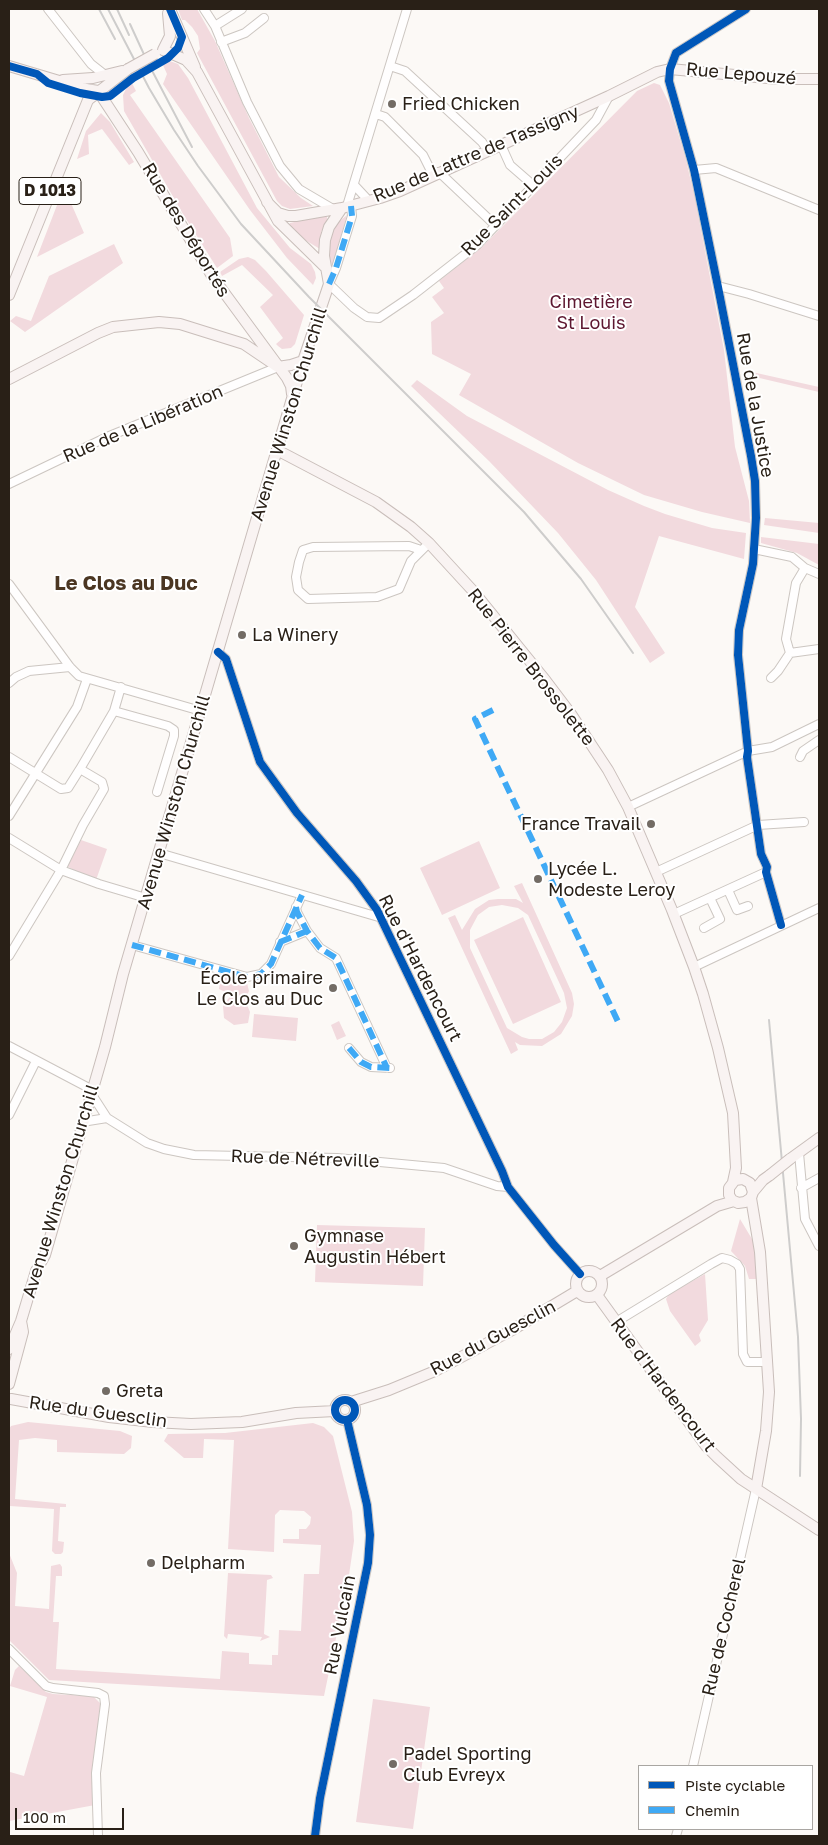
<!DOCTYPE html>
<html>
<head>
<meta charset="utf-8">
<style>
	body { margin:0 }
	#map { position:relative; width:828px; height:1845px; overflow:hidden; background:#fcf9f6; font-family:"Golos Text",sans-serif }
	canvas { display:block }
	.frame { position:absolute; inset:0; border:10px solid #292017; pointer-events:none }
	.legend { position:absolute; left:638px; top:1765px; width:175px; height:65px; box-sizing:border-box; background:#fff; border:1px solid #a9a6a2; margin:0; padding:6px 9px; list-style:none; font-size:15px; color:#292017 }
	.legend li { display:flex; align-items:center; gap:10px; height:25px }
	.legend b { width:25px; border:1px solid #a9a6a2 }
	.scale { position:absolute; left:15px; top:1808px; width:109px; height:22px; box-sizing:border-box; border:2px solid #292017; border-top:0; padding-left:6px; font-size:15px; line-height:18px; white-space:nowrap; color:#292017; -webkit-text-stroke:4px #fff; paint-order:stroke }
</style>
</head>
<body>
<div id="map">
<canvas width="828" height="1845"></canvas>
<div class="frame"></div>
<ul class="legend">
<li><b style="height:6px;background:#0057b8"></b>Piste cyclable</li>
<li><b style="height:6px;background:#3fa9f5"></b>Chemin</li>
</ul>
<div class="scale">100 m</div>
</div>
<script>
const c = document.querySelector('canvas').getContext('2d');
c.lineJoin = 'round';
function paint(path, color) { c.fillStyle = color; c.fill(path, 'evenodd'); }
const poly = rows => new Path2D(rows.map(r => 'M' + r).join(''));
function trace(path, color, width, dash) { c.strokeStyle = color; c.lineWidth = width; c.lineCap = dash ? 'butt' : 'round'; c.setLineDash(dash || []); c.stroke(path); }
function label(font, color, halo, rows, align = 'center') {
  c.font = font + ' "Golos Text",sans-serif'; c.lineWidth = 4; c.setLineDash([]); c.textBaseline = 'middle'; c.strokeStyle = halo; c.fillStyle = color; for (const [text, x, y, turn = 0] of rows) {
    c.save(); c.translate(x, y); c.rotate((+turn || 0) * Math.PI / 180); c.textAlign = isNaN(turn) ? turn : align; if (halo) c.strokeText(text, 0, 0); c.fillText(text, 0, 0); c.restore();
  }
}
paint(poly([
	[178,9,197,9,215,41,249,118,279,177,301,198,313,206,290,209,282,206,277,201,197,53,200,49,198,36,192,27,185,20,182,20],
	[167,60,178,64,188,78,257,208,290,248,311,264,315,272,316,278,313,285,287,258,250,210,163,84,167,74,162,63],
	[132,83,136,91,130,95,230,238,233,256,217,268,183,214,124,111,123,95,127,87],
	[654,83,660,85,669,103,686,160,695,199,724,350,735,447,749,501,750,523,702,512,644,495,578,463,459,395,471,374,432,354,431,322,444,313,432,297,444,288,439,281,483,246,637,91],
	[101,113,110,122,134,162,129,165,102,129,88,135,89,154,77,159,86,131],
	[64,187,84,233,37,257],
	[325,215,327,217,327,221,321,232,320,249,300,237,288,226,290,223],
	[347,215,332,267,328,249,330,239,335,225],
	[114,244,123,263,25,332,10,321,16,316,31,321,49,276],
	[248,257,255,260,266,271,304,315,295,344,291,348,282,349,278,346,276,344,283,338,260,307,273,295,242,265,222,276,220,272,239,259],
	[752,372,819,387,819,392,751,376],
	[417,380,467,416,608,490,644,506,665,514,712,528,746,533,744,559,659,536,635,607,665,653,650,663,596,580,558,533,489,461,411,386],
	[765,518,819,523,819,533,764,525],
	[761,537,819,544,819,565,797,553,761,543],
	[81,840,107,849,96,880,79,873,67,866],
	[479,841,500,888,442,915,420,868],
	[522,883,572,993,574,1004,572,1016,561,1034,542,1046,520,1045,515,1042,518,1050,511,1054,448,918,455,915,462,930,475,909,489,900,498,899,516,899,523,903,514,886],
	[502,905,518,908,528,915,564,993,567,1008,562,1022,554,1032,542,1039,529,1039,522,1037,507,1028,470,948,470,930,478,915,489,907],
	[523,917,561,1002,513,1024,474,940],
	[221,975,246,979,249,991,245,1000,250,1012,248,1023,234,1025,224,1018,223,1006,231,995,219,989],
	[254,1014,298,1018,296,1041,252,1037],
	[339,1021,346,1036,337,1040,331,1025],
	[740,1219,755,1244,758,1279,749,1279,745,1266,731,1251],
	[317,1225,425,1228,423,1286,315,1282],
	[705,1274,708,1320,699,1335,701,1341,695,1346,670,1311,666,1299,669,1294],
	[28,1422,120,1431,132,1436,131,1448,124,1454,57,1452,57,1440,35,1438,19,1440,15,1499,66,1504,66,1507,60,1507,58,1541,64,1542,63,1552,61,1554,55,1554,52,1551,54,1509,10,1506,9,1525,9,1429,11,1426],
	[313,1423,324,1427,333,1436,352,1512,354,1541,349,1575,324,1696,49,1680,9,1640,9,1553,17,1573,15,1606,49,1609,51,1566,60,1564,62,1567,62,1576,56,1576,53,1622,59,1622,56,1669,220,1679,222,1651,249,1653,249,1664,272,1665,272,1655,278,1655,279,1630,301,1631,304,1574,319,1574,321,1545,283,1543,283,1539,299,1539,299,1529,306,1529,310,1524,311,1517,304,1511,280,1510,275,1515,274,1552,228,1549,234,1440,204,1439,203,1458,184,1458,164,1441,168,1434,225,1433],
	[228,1573,271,1575,273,1578,267,1580,264,1634,270,1637,260,1641,262,1637,228,1634,227,1639,224,1636],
	[19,1666,46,1692,53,1694,90,1696,94,1697,100,1703,101,1712,92,1774,95,1805,9,1821,9,1776,10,1772,24,1776,47,1697,10,1686,15,1670],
	[373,1699,430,1707,413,1829,356,1822]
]), '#f2dade');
const minor = poly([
	[48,9,91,64,105,75],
	[204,9,215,26,247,102,280,166,299,189,333,209],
	[746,9,676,53,670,69,669,81,694,170,718,287,751,456,755,481,756,518,753,564,739,630,738,655,748,751,747,757,761,854,767,867,766,872,781,925],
	[215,26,242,9],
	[221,42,245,33,264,18],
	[390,66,405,71,482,142,488,151],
	[376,114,385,117,423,155,433,175],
	[501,145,510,165,533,185],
	[694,170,716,168,819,210],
	[439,172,495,225],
	[355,186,369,201],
	[347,206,407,9],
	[351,206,352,216,336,268,329,284,354,308,367,317,379,318,413,295,477,245,596,120,609,96],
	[718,287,722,287,749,294,819,316],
	[9,484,107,437,278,367],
	[754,549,792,557,805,568,819,574],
	[421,550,409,546,313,547,303,550,299,562,296,577,298,590,308,599,377,597,399,589,411,561,429,543],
	[9,584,70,667,79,676,201,711],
	[218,652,226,659,260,762,297,813,356,881,377,910,502,1171,508,1187,554,1245,580,1274],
	[790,653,786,639,796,583,805,568],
	[790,653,819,649],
	[771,678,778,671,790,653],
	[9,683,16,677,29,671,70,667],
	[114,711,168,726,174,730,174,736,157,792],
	[9,757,61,789,68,788,80,769],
	[800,757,803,751,819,740],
	[628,807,748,751,772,747,819,724],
	[9,816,77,707,87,679],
	[9,838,61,870,99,884,146,898],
	[159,853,382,918],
	[656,872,758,825,804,822],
	[728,890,737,910,748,906],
	[296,907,297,912,307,931,320,948,336,958,387,1068],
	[674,914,766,872],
	[704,928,720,919,710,898],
	[280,942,307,931],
	[132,945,247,977,261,974,271,964,302,895],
	[9,956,61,870,83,825,104,789,102,782,80,769,114,711,121,687],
	[694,967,819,908],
	[9,1046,87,1087,107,1118,147,1143,164,1149,194,1155,337,1158,444,1168,497,1186,508,1187],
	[349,1048,361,1062,371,1067,390,1068],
	[9,1115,36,1061],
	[82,1122,107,1118],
	[799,1153,805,1219,819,1246],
	[801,1188,819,1178],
	[616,1322,711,1264,722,1258,730,1260,737,1264,740,1269,743,1354,747,1362,768,1362],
	[9,1649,46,1686,53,1688,98,1693,104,1696,105,1704,96,1773,98,1836],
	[693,1766,756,1489],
	[315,1836,320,1798,368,1563,370,1535,367,1505,347,1420],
	[676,1836,678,1829]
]);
const major = poly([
	[170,9,195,67],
	[163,50,186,60,197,72,278,221,327,269],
	[163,50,170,36,168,13],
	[9,66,86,89,98,91],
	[63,80,93,78,122,71],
	[98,91,138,152,212,276,287,378,291,386,292,394],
	[267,202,278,213,288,216,296,216,342,208,380,198,400,191,609,96,657,72,670,69,778,79,819,79],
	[9,295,88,100,128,69],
	[9,379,98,333,113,327,159,322,180,324,244,344,278,367,291,365,303,361],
	[277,450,376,502,411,527,429,543,474,592,546,681,571,714,608,770,628,807,672,910,694,967,703,994,718,1048,733,1113,736,1168,733,1182],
	[790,1159,819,1138],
	[753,1192,750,1183,743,1179,735,1180,729,1188,729,1195,732,1200,738,1203,745,1202,751,1198,753,1192,763,1180,770,1175],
	[751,1198,760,1252,769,1392,766,1431,756,1489],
	'576 1284a13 13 0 1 1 26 0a13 13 0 1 1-26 0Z',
	[600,1276,717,1206,734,1201],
	[597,1295,706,1446,717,1457,741,1479,819,1530],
	[9,1349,21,1321,36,1271,45,1255,105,1047,123,974,303,361,329,284,324,256,325,240,329,227,342,208],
	[9,1384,23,1332,21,1321],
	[11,1399,109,1417,153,1422,191,1424,242,1422,296,1413,335,1411],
	'335 1410a10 10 0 1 1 20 0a10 10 0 1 1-20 0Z',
	[351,1402,389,1390,435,1371,512,1330,577,1291]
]);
trace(minor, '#ccc6c1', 10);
trace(major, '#c9beba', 12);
trace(minor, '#fffefe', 8);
trace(major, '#f9f3f2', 10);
trace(poly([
	[99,9,115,39],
	[108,9,149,88,174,130,198,166,241,224,309,297,524,512,581,579,633,653],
	[117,9,129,35],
	[130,24,147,61,192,147],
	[769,1020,798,1337,801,1419,800,1476]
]), '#cecdcc', 2);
const majorBridge = poly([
	[128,69,155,54],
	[770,1175,790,1159]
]);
trace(majorBridge, '#c9beba', 12, []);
trace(majorBridge, '#f9f3f2', 10);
trace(poly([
	[329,284,336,268,352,216,351,206],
	[493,710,475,719,620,1026],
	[296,907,297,912,307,931,320,948,336,958,387,1068],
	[280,942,307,931],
	[132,945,247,977,261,974,271,964,302,895],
	[349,1048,361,1062,371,1067,390,1068]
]), '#3fa9f5', 6, [12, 6]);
trace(poly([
	[746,9,676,53,670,69,669,81,694,170,718,287,751,456,755,481,756,518,753,564,739,630,738,655,748,751,747,757,761,854,767,867,766,872,781,925],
	[9,66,37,74,48,83,80,93,102,97,110,96,133,78,168,58,178,48,182,37,170,9],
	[218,652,226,659,260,762,297,813,356,881,377,910,502,1171,508,1187,554,1245,580,1274],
	'335 1410a10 10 0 1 1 20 0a10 10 0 1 1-20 0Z',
	[315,1836,320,1798,368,1563,370,1535,367,1505,347,1420]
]), '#0057b8', 8);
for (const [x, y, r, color] of [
	[392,104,5,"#736c65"],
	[242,635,5,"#736c65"],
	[651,824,5,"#736c65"],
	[538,879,5,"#736c65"],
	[333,988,5,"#736c65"],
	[294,1246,5,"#736c65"],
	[106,1391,5,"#736c65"],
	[151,1563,5,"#736c65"],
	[393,1764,5,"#736c65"]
]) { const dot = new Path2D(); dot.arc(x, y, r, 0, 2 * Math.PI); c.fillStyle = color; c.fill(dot); trace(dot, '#fff', 2); }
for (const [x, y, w] of [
	[50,191,62]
]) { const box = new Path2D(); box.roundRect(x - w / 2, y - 13.5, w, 27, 4); c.fillStyle = '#fff'; c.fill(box); trace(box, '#292017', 1); }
label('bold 16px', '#292017', null, [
	["D 1013",50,191]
]);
label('18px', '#292017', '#fff', [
	["Rue Lepouzé",741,74,5],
	["Rue de Lattre de Tassigny",476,154,-23],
	["Rue Saint-Louis",512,205,-45],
	["Rue des Déportés",186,230,59],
	["Rue de la Justice",755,405,80],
	["Avenue Winston Churchill",289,414,-73],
	["Rue de la Libération",143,424,-23],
	["Rue Pierre Brossolette",531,667,52],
	["Avenue Winston Churchill",174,802,-74],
	["Rue d'Hardencourt",420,968,63],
	["Rue de Nétreville",305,1159,2],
	["Avenue Winston Churchill",61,1191,-73],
	["Rue du Guesclin",493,1338,-28],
	["Rue d'Hardencourt",663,1385,53],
	["Rue du Guesclin",98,1412,8],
	["Rue Vulcain",340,1625,-79],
	["Rue de Cocherel",724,1627,-77]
]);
label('18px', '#292017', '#fff', [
	["Fried Chicken",402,104],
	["La Winery",252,635],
	["France Travail",641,824,"right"],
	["Lycée L.",548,869],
	["Modeste Leroy",548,890],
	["École primaire",323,978,"right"],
	["Le Clos au Duc",323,999,"right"],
	["Gymnase",304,1236],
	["Augustin Hébert",304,1257],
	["Greta",116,1391],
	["Delpharm",161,1563],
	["Padel Sporting",403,1754],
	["Club Evreyx",403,1775]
], 'left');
label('18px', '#5d1730', '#fff', [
	["Cimetière",591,302],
	["St Louis",591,323]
]);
label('bold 20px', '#4b3622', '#fff', [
	["Le Clos au Duc",126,584]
]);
</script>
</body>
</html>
